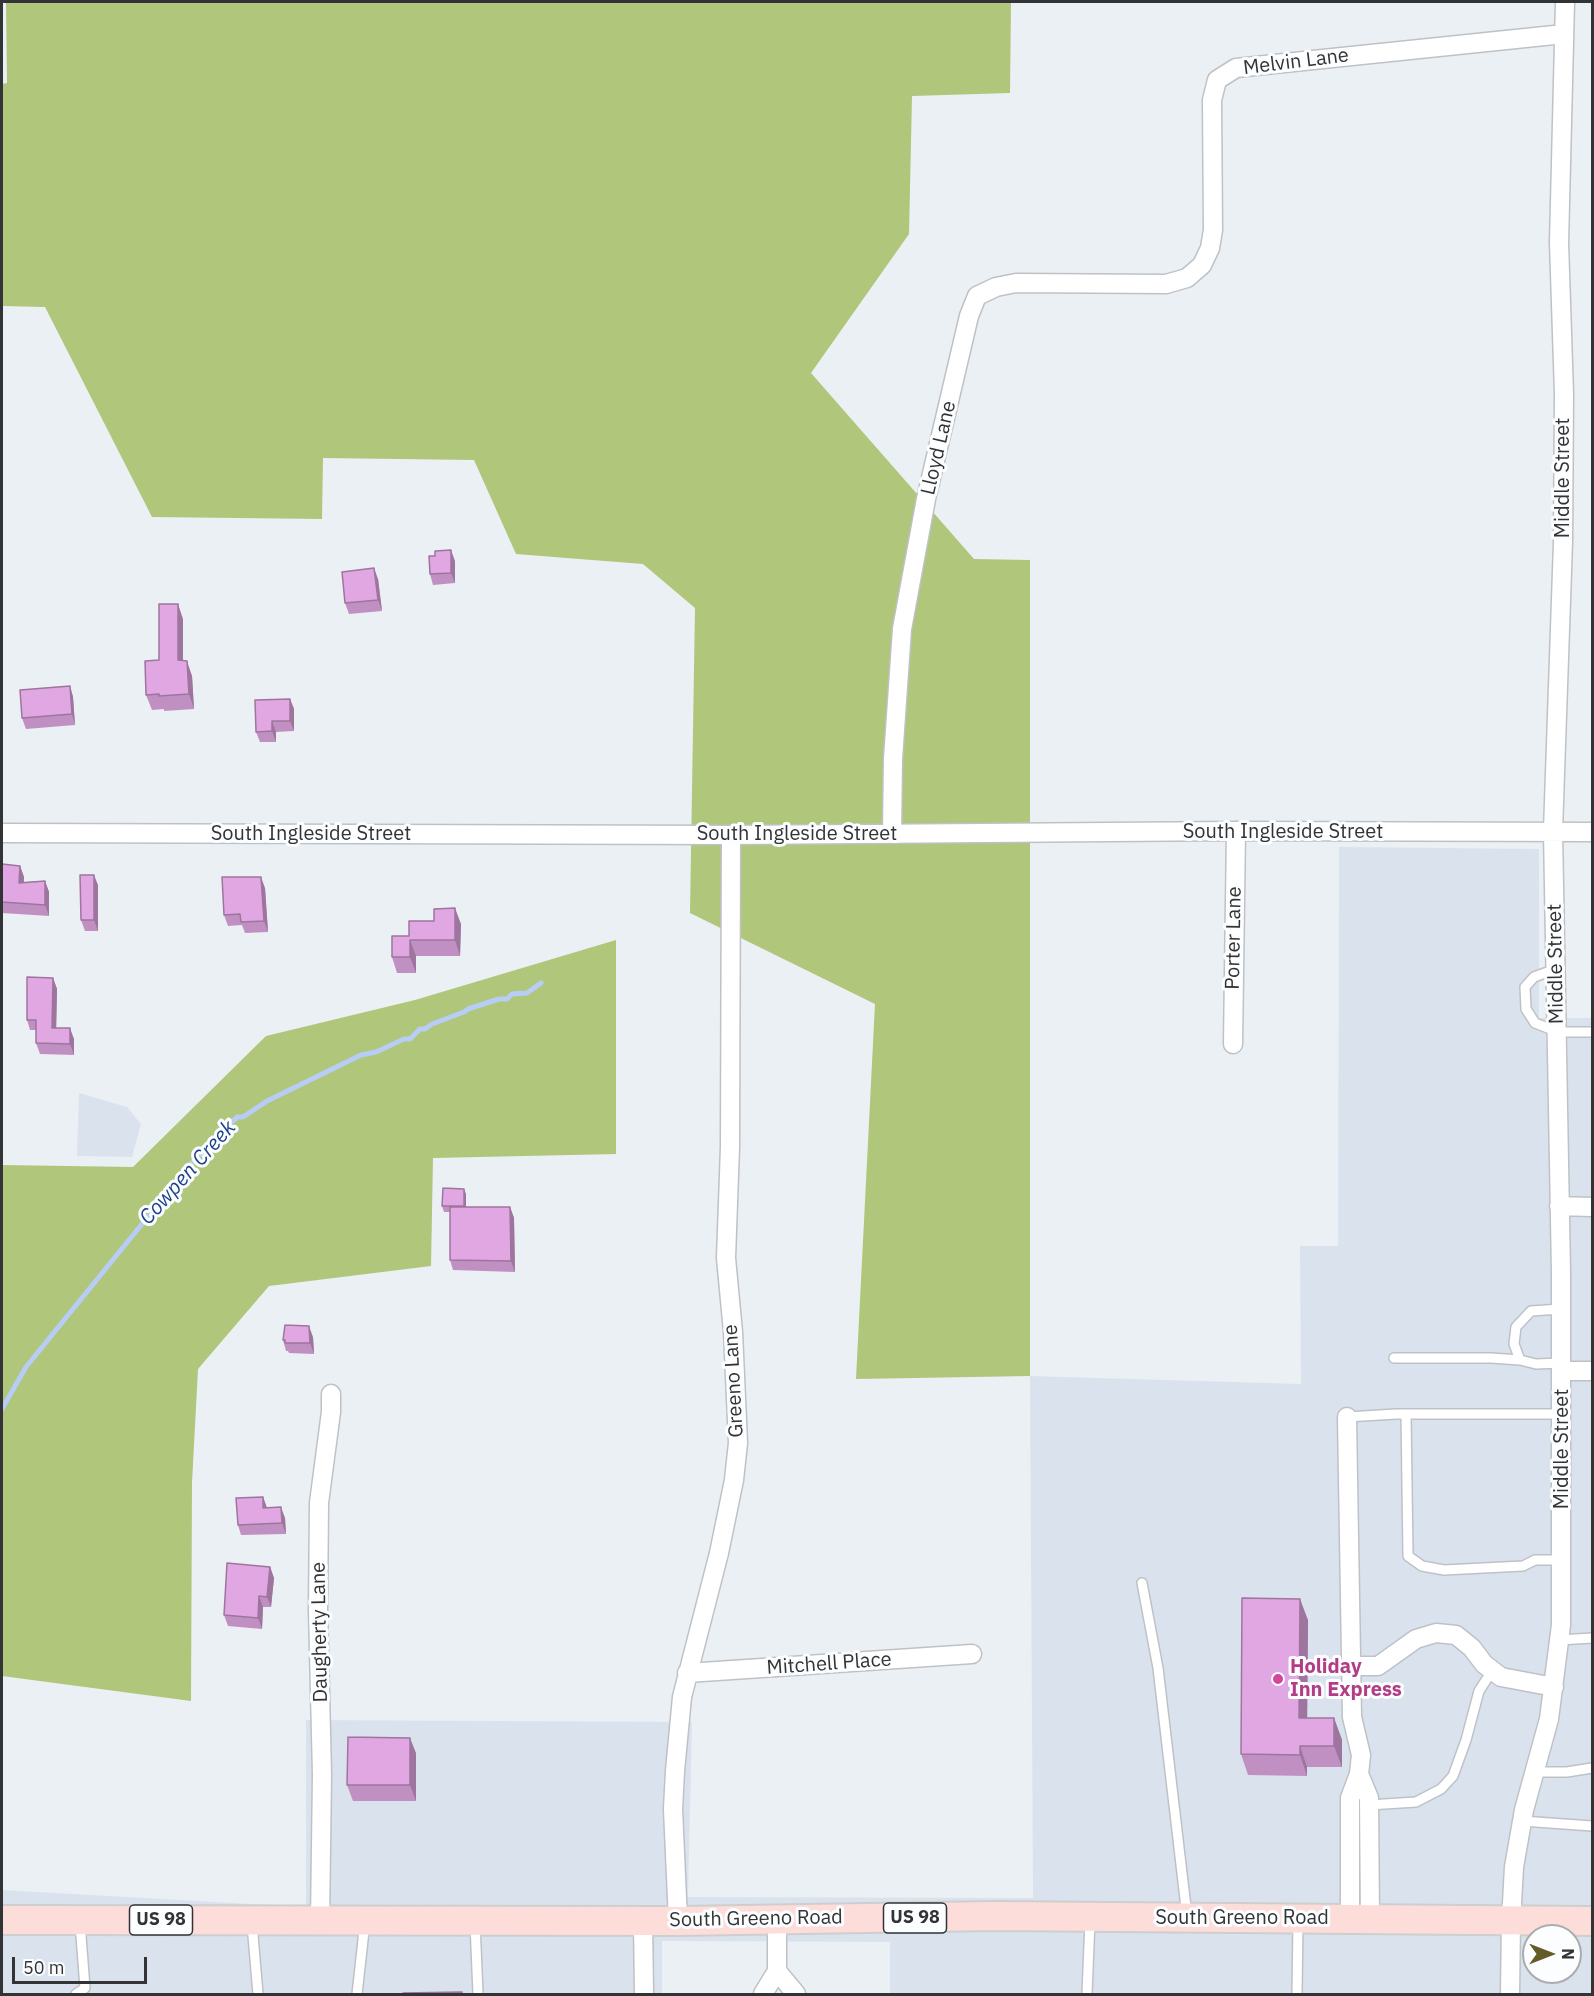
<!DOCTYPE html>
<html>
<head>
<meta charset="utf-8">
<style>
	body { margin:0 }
	#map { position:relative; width:1594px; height:1996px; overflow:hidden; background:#ebf0f4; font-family:"IBM Plex Sans",sans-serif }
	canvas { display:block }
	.frame { position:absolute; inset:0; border:3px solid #313334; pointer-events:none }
	.north { position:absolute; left:1522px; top:1924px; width:60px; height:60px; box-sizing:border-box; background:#fbfdff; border:2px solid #aaacae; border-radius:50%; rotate:90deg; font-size:16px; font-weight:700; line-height:24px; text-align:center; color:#313334 }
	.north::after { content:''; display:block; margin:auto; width:21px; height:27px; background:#635c28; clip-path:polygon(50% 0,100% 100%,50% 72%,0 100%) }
	.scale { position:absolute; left:12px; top:1957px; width:135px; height:27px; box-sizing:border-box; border:3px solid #313334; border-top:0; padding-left:8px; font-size:18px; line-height:21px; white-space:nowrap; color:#313334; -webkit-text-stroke:4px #fbfdff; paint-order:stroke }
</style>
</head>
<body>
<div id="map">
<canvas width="1594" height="1996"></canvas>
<div class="frame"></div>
<div class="north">N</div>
<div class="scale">50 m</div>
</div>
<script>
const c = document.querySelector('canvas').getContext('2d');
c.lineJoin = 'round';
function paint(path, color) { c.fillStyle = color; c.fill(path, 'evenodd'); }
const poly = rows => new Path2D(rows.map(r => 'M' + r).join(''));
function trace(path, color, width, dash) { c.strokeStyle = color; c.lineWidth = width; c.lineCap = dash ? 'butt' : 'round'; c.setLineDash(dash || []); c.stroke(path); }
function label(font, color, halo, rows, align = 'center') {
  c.font = font + ' "IBM Plex Sans",sans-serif'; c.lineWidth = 6; c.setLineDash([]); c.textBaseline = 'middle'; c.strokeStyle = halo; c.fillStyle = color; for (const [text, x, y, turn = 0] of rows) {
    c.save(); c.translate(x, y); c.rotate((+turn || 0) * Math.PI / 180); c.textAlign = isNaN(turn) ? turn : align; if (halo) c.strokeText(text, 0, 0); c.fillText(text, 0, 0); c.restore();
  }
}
paint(poly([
	[1339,847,1539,849,1539,1018,1592,1018,1592,1994,890,1994,890,1942,662,1941,662,1994,2,1994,2,1890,306,1907,306,1720,692,1722,688,1897,1033,1898,1030,1376,1301,1384,1300,1246,1338,1246],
	[1534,1936,1570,1936,1570,1972,1534,1972],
	[79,1093,127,1107,141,1124,132,1157,77,1156]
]), '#dae3ed');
paint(poly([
	[6,2,1011,2,1010,93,912,96,909,234,811,373,974,559,1030,560,1030,1376,856,1379,875,1004,690,913,695,608,643,564,516,554,474,460,323,458,322,519,152,517,45,307,2,306,2,84,7,83],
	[616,940,616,1154,433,1158,431,1266,269,1286,198,1369,192,1483,191,1701,2,1676,2,1165,133,1167,266,1036,415,1000]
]), '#afc67b');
trace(poly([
	[2,1409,26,1367,189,1166,237,1117,243,1117,267,1101,361,1055,376,1052,404,1039,410,1039,420,1029,425,1029,432,1024,464,1012,468,1009,499,999,507,999,512,994,527,993,541,983]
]), '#b7cdf6', 5);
const lane = poly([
	[1556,969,1534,977,1525,987,1526,1009,1535,1023,1558,1032,1592,1032],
	[1561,1309,1531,1311,1516,1327,1514,1344,1520,1360,1536,1364,1561,1363],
	[1394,1358,1491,1358,1520,1360],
	[1406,1414,1408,1556,1422,1566,1444,1570,1523,1566,1535,1560,1562,1560],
	[1347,1417,1396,1414,1562,1414],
	[1142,1583,1158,1668,1187,1916],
	[1560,1640,1592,1638],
	[1535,1772,1567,1772,1592,1768],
	[1369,1805,1416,1802,1441,1789,1453,1776,1466,1740,1479,1691,1492,1671],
	[1522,1821,1592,1826],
	[475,1923,478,1994],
	[252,1924,258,1994],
	[76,1994,85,1988,80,1923],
	[357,1994,365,1922],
	[1087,1994,1090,1920],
	[1297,1994,1298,1921]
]);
const street = poly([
	[2,833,731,835,1236,831,1592,832],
	[892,834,893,759,902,629,926,499,969,316,977,296,996,287,1016,283,1166,284,1187,278,1202,265,1210,248,1213,230,1212,100,1217,80,1236,68,1564,34],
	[1233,1044,1236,831],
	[1559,1206,1592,1207],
	[1561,1371,1592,1371],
	[1347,1417,1352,1717,1361,1755,1359,1774,1350,1798,1350,1919],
	[1351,1666,1378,1666,1416,1639,1436,1633,1456,1635,1472,1648,1484,1664,1501,1677,1554,1687],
	[687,1673,972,1654],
	[1359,1774,1369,1798,1370,1919],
	[777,1919,777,1971,796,1994],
	[320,1921,322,1775,318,1610,319,1503,331,1412,331,1394],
	[643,1921,644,1994],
	[678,1921,673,1809,675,1771,682,1697,719,1553,734,1480,738,1443,733,1332,726,1258,730,1147,731,835],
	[763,1994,777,1971],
	[1510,1994,1511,1921,1514,1867,1524,1810,1549,1719,1561,1625,1561,1273,1553,831,1563,542,1564,394,1559,243,1565,2]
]);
const primary = poly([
	[2,1920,678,1921,994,1916,1592,1921]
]);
trace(lane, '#bec2c6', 12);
trace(street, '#bec2c6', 21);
trace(primary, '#cecece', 32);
trace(lane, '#fff', 9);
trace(street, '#fff', 18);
trace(primary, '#fdddd9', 28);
paint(poly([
	[455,561,455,583,433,585,430,574],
	[378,579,382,611,349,614,345,603],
	[183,619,183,661,192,676,194,709,164,711,164,709,152,710,146,695,159,660],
	[70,686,73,697,75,725,26,729,22,718],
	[290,699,294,709,294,731,276,732,276,742,260,742,256,732],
	[2,864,20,866,24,877,24,882,45,881,49,892,49,916,2,913],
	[98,885,98,931,85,931,81,920],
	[265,888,268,932,245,933,242,925,228,926,224,915],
	[461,924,460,956,416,956,416,973,397,973,392,957,409,936],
	[53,978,57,989,56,1028,74,1039,74,1055,40,1054,36,1043,36,1030,30,1030,27,1020],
	[466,1194,466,1207,510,1207,514,1218,515,1272,453,1270,450,1260,450,1212,444,1212,442,1206],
	[313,1337,314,1354,289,1353,288,1351,286,1351,283,1340],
	[263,1497,267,1508,285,1518,286,1534,241,1535,238,1525],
	[270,1567,274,1578,271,1607,263,1607,262,1629,228,1626,224,1615],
	[1308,1620,1307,1718,1334,1718,1342,1740,1342,1767,1307,1767,1307,1776,1248,1775,1241,1754],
	[416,1753,416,1801,353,1801,347,1785]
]), '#c190c2');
paint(poly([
	[451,550,455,561,455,583,451,573],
	[374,568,378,579,382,611,378,600],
	[178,604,183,619,183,675,178,660],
	[187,661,192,676,194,709,189,694],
	[70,686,73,697,75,725,72,714],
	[290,699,294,709,294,731,290,721],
	[272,721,276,732,276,742,272,731],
	[20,866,24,877,23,893,19,883],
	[94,875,98,885,98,931,94,920],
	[261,877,265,888,268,932,264,921],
	[45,881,49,892,49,916,45,905],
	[455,908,461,924,460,956,455,940],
	[410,940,416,956,416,973,410,957],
	[53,978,57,989,56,1039,52,1028],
	[70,1028,74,1039,74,1055,70,1044],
	[464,1189,466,1194,466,1212,464,1206],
	[510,1207,514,1218,515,1272,511,1261],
	[309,1326,313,1337,314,1354,310,1343],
	[263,1497,267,1508,263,1508],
	[281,1507,285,1518,286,1534,282,1523],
	[270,1567,274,1578,271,1607,267,1597],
	[259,1596,263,1607,262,1629,258,1618],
	[1300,1599,1308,1620,1307,1739,1299,1718],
	[1334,1718,1342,1740,1342,1767,1334,1746],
	[410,1738,416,1753,416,1801,410,1785],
	[1300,1746,1307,1767,1307,1776,1300,1755]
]), '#9d759e');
const building = poly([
	[451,550,451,573,430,574,429,556,435,556,435,551,451,550],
	[374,568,378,600,345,603,342,572,374,568],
	[159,604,178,604,178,660,187,661,189,694,159,696,159,694,146,695,145,661,159,660,159,604],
	[70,686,72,714,22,718,20,690,70,686],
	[290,699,290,721,272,721,272,731,256,732,255,700,290,699],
	[2,864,20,866,19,883,45,881,45,905,2,902,2,864],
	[80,875,94,875,94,920,81,920,80,875],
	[222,877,261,877,264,921,241,922,240,914,224,915,222,877],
	[455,908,455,940,410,940,410,957,392,957,392,936,409,936,409,921,434,921,434,909,455,908],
	[27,977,53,978,52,1028,70,1028,70,1044,36,1043,36,1020,27,1020,27,977],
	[443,1188,464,1189,464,1206,442,1206,443,1188],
	[450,1207,510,1207,511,1261,450,1260,450,1207],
	[285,1325,309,1326,310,1343,285,1343,285,1340,283,1340,285,1325],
	[263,1497,263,1508,281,1507,282,1523,238,1525,236,1498,263,1497],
	[227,1563,270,1567,267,1597,259,1596,258,1618,224,1615,227,1563],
	[1242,1598,1300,1599,1299,1718,1334,1718,1334,1746,1300,1746,1300,1755,1241,1754,1242,1598],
	[348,1737,410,1738,410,1785,347,1785,348,1737],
	[462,1992,462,1995,403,1995,403,1993,462,1992]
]);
paint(building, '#e0a7e2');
trace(building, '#9d759e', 1.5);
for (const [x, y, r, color] of [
	[1278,1679,6,"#d1479c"]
]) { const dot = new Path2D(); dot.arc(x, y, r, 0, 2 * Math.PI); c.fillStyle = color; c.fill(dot); trace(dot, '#fbfdff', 2); }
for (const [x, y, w] of [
	[915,1918,63],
	[161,1920,63]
]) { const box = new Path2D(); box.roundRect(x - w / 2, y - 15, w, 30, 4.5); c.fillStyle = '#fbfdff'; c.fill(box); trace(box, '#313334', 1.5); }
label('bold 18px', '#313334', null, [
	["US 98",915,1918],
	["US 98",161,1920]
]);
label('20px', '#313334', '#fbfdff', [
	["Melvin Lane",1296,62,-7],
	["Lloyd Lane",939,448,-77],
	["Middle Street",1563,478,-90],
	["South Ingleside Street",1283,832],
	["South Ingleside Street",311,834],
	["South Ingleside Street",797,834],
	["Porter Lane",1234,938,-89],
	["Middle Street",1556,964,-91],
	["Greeno Lane",734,1381,-93],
	["Middle Street",1562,1449,-90],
	["Daugherty Lane",320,1632,-91],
	["Mitchell Place",829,1664,-4],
	["South Greeno Road",1242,1918],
	["South Greeno Road",756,1919,-1]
]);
label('bold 20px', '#b23c85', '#fbfdff', [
	["Holiday",1290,1667],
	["Inn Express",1290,1690]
], 'left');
label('italic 21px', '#1c408c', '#fbfdff', [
	["Cowpen Creek",188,1173,-48]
]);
</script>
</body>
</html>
